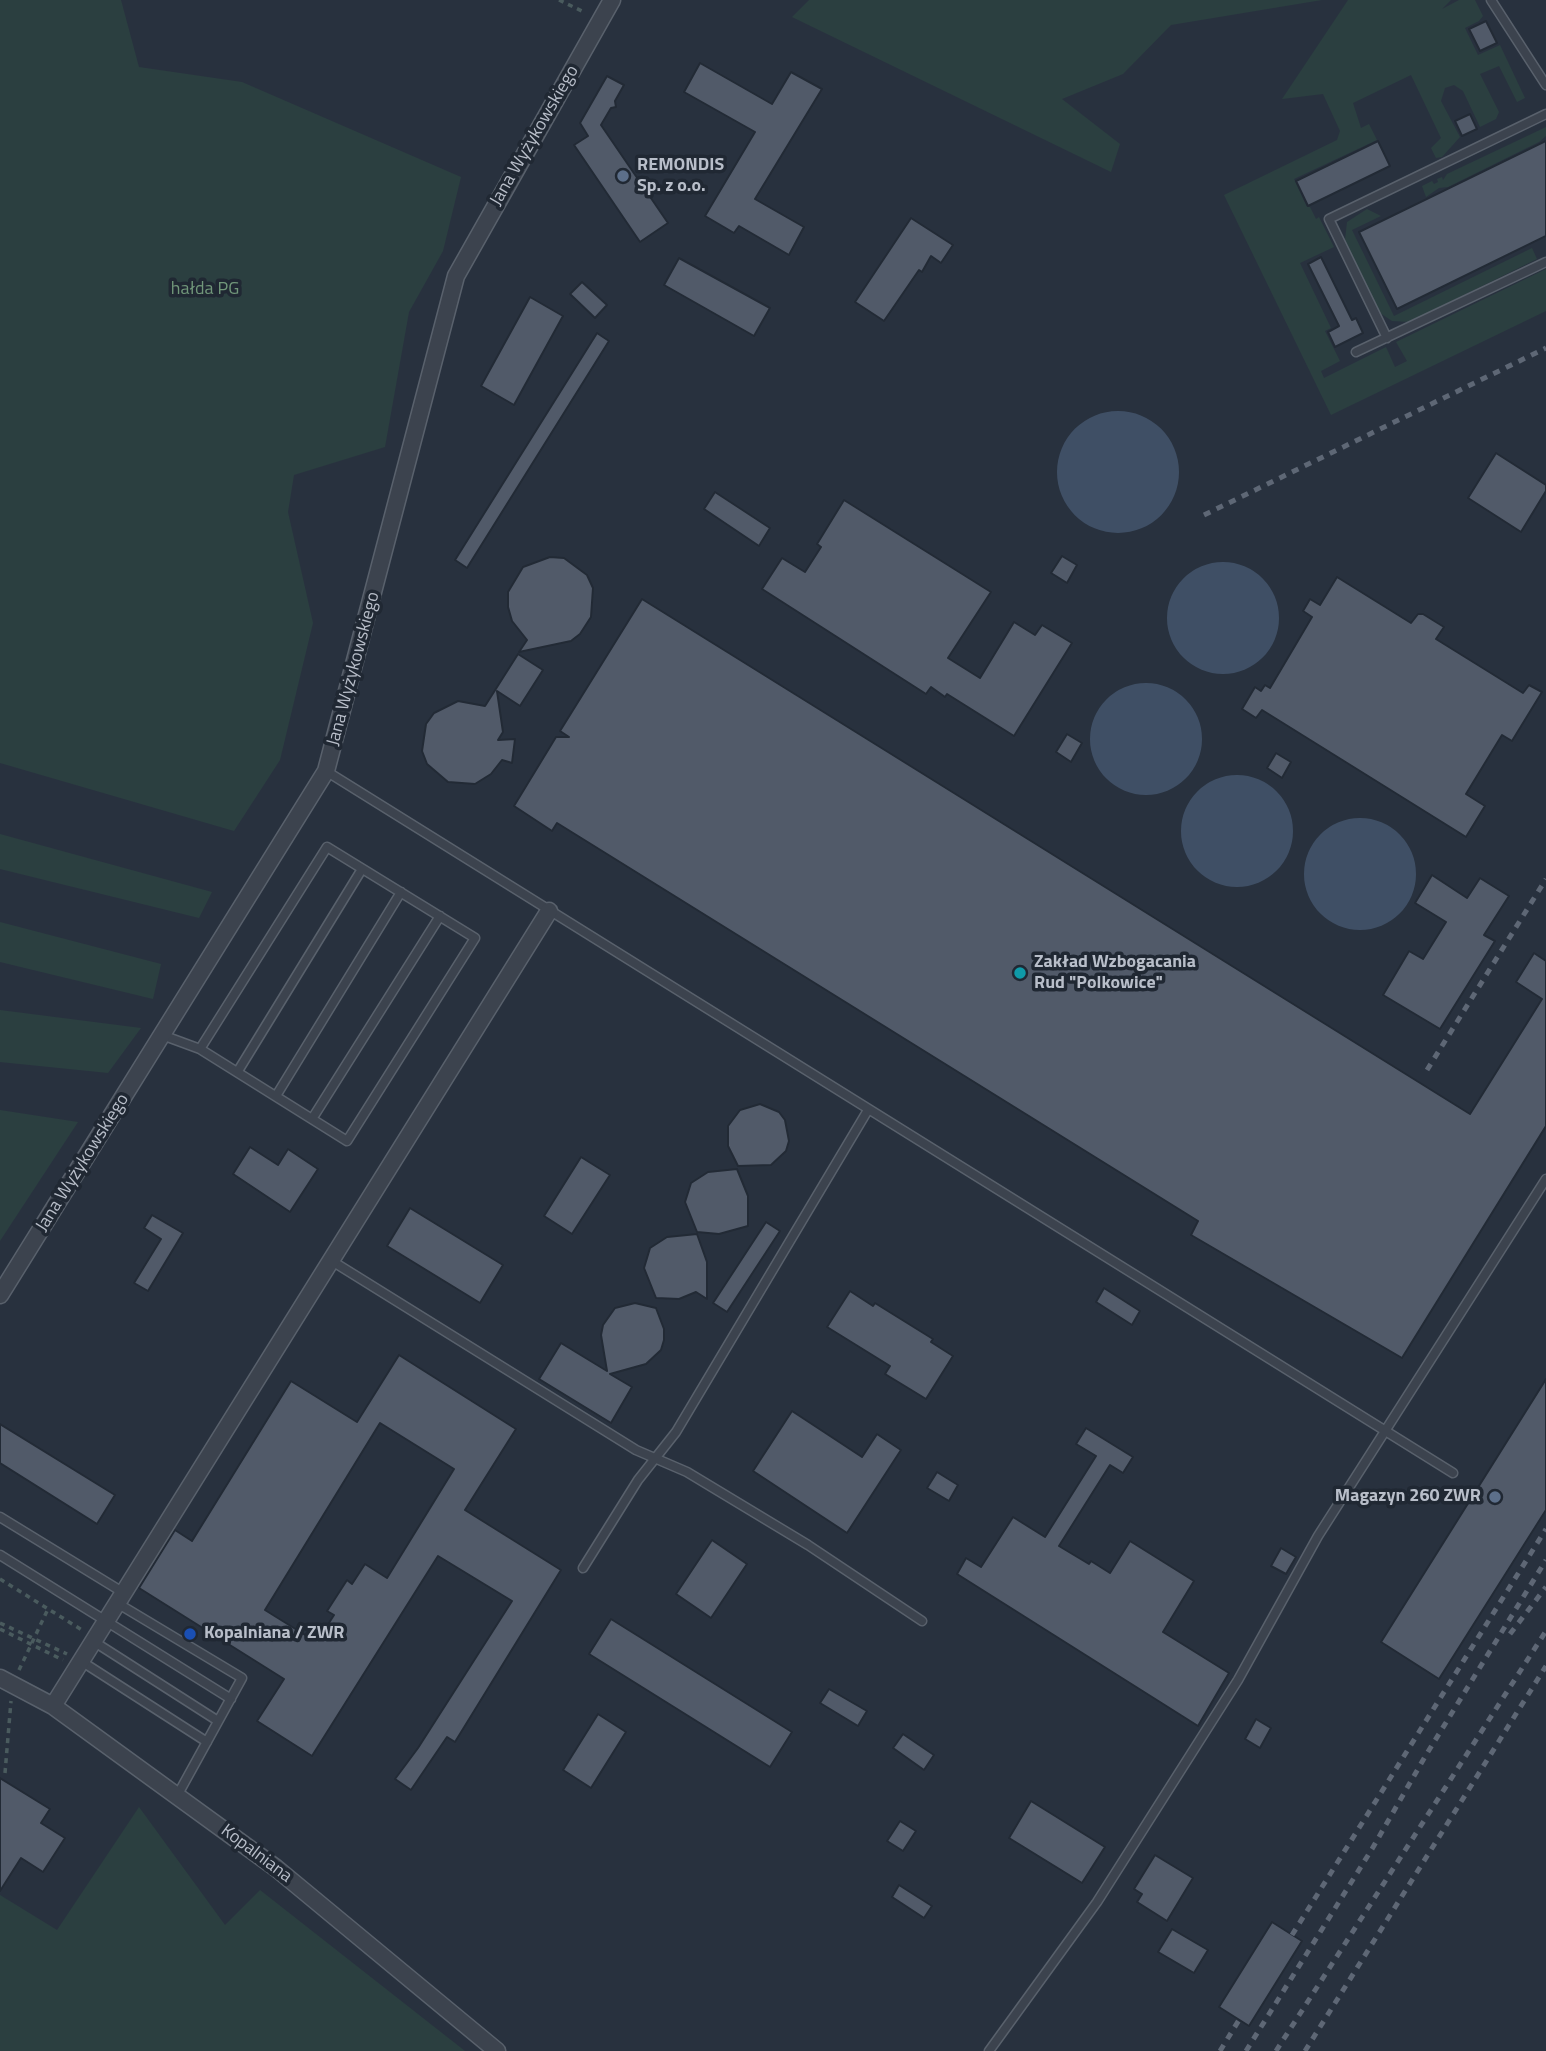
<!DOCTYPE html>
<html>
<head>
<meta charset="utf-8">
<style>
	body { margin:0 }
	canvas { display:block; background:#28313e }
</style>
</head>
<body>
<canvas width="1546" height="2051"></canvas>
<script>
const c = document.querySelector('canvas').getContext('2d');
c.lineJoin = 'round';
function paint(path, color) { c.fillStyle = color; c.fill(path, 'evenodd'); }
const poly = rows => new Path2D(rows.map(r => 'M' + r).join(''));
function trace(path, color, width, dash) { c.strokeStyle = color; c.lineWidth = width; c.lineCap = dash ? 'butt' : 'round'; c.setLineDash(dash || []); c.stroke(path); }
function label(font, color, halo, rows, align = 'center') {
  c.font = font + ' "Titillium Web",sans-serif'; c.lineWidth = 7; c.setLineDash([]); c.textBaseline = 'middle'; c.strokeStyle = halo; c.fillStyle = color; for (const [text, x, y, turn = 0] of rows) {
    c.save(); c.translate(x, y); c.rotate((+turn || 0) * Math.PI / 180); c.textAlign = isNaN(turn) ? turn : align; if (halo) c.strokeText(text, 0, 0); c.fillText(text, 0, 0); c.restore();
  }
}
paint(poly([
	[0,0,121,0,139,67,242,82,461,177,443,251,409,312,385,447,294,475,288,512,313,623,280,760,234,831,0,763],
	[809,0,1322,0,1171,25,1123,74,1062,99,1120,144,1111,172,792,17],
	[1348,0,1451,0,1442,9,1459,0,1475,0,1483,16,1479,21,1465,28,1478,55,1500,45,1525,98,1517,102,1499,66,1480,74,1499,112,1496,119,1480,127,1463,91,1454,85,1445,88,1441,101,1460,137,1442,157,1436,158,1431,148,1441,138,1411,75,1353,103,1361,128,1369,124,1377,140,1294,179,1307,207,1310,207,1316,219,1319,217,1334,247,1300,263,1331,328,1325,331,1340,361,1321,371,1324,378,1386,347,1395,367,1407,361,1396,342,1546,269,1546,311,1331,415,1224,195,1337,140,1340,131,1323,94,1282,99],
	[1546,127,1546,136,1539,142,1448,187,1439,188,1426,197,1422,186,1432,181,1434,184,1438,182,1437,179,1442,177,1443,180,1447,174],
	[1367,209,1381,216,1352,230,1394,316,1532,248,1537,259,1409,322,1392,321,1380,313,1345,240,1347,222],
	[0,834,212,892,199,918,0,869],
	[0,922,161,964,153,999,0,962],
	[0,1010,141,1028,108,1073,0,1062],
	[0,1110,78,1122,0,1241],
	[139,1807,225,1925,260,1890,465,2051,0,2051,0,1895,57,1930]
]), '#2b3f40');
paint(poly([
	'1057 472a61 61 0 1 1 122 0a61 61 0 1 1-122 0Z',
	'1167 618a56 56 0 1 1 112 0a56 56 0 1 1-112 0Z',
	'1090 739a56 56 0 1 1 112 0a56 56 0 1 1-112 0Z',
	'1181 831a56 56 0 1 1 112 0a56 56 0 1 1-112 0Z',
	'1304 874a56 56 0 1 1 112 0a56 56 0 1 1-112 0Z'
]), '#3f4f65');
const building = poly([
	[1486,21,1497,43,1480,51,1469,29,1486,21],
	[700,63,772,104,791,72,822,89,755,199,804,227,789,255,739,226,734,233,705,216,755,132,684,92,700,63],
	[607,76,624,85,615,101,616,107,611,108,601,125,668,223,640,242,574,145,588,136,580,123,607,76],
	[1470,114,1477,129,1462,136,1455,121,1470,114],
	[1378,141,1390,166,1308,206,1296,181,1378,141],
	[1546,141,1546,236,1397,309,1359,232,1546,141],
	[911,218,953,245,941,263,931,256,922,272,919,270,884,321,855,302,911,218],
	[1321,257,1352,320,1356,318,1363,333,1335,347,1328,332,1339,326,1308,264,1321,257],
	[679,258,770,308,754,336,664,285,679,258],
	[582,282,607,305,595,318,570,294,582,282],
	[530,297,563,316,514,405,481,386,530,297],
	[597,333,609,341,467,568,455,560,597,333],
	[1496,453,1546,485,1546,491,1521,532,1468,498,1496,453],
	[715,492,770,528,759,546,704,509,715,492],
	[844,500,991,592,948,658,980,678,1014,622,1035,635,1042,625,1072,643,1014,736,947,694,945,697,931,687,926,694,762,589,782,558,805,572,821,547,817,544,844,500],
	[1062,556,1077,565,1067,583,1051,573,1062,556],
	[550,557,564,558,587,575,593,588,591,617,580,634,571,641,519,652,527,640,512,621,508,607,508,592,523,567,550,557],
	[1337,577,1411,623,1418,614,1423,614,1444,627,1436,639,1523,693,1529,685,1542,692,1512,741,1502,735,1466,794,1485,806,1466,837,1262,710,1256,718,1242,709,1255,687,1261,691,1265,685,1270,688,1312,617,1303,611,1310,599,1320,605,1337,577],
	[642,599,1470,1114,1542,999,1516,982,1534,953,1546,961,1546,1126,1402,1358,1191,1235,1198,1221,557,823,552,831,514,806,556,737,569,737,560,731,642,599],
	[518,654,543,670,520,706,497,691,503,732,498,740,515,739,512,763,502,760,491,774,475,784,448,782,427,764,422,751,426,724,434,713,458,701,485,706,518,654],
	[1067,734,1082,743,1071,762,1056,752,1067,734],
	[1276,753,1291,762,1282,778,1267,768,1276,753],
	[1432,875,1467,898,1480,878,1509,896,1484,935,1495,941,1440,1029,1383,995,1409,951,1423,959,1446,922,1415,903,1432,875],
	[760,1104,779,1112,785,1120,789,1141,786,1151,771,1165,738,1166,728,1146,728,1126,740,1110,760,1104],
	[250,1147,278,1165,288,1149,318,1169,290,1212,233,1174,250,1147],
	[581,1157,610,1175,572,1234,544,1216,581,1157],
	[737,1169,748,1196,748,1226,719,1234,697,1232,685,1202,691,1183,708,1172,737,1169],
	[410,1208,503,1265,480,1303,387,1246,410,1208],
	[152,1215,183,1233,148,1291,134,1283,161,1239,144,1228,152,1215],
	[766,1222,780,1231,727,1312,713,1303,766,1222],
	[697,1234,707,1262,707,1299,696,1292,679,1299,656,1298,644,1268,650,1248,667,1237,697,1234],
	[1104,1288,1140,1311,1132,1325,1096,1302,1104,1288],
	[850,1291,873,1306,875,1303,933,1339,931,1342,953,1356,926,1399,885,1374,890,1366,827,1327,850,1291],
	[635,1303,656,1308,664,1329,664,1340,661,1350,646,1364,610,1374,632,1387,611,1423,539,1379,561,1343,607,1371,601,1335,603,1325,615,1308,635,1303],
	[399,1355,516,1429,465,1510,561,1570,455,1742,447,1737,411,1790,395,1779,418,1748,512,1601,438,1556,312,1756,257,1721,284,1679,139,1588,175,1530,192,1541,291,1381,357,1422,399,1355],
	[380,1423,454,1469,387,1578,365,1564,352,1584,347,1580,327,1611,334,1615,318,1640,312,1636,310,1638,265,1610,380,1423],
	[1546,1379,1546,1510,1439,1679,1381,1642,1546,1379],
	[792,1411,862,1457,877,1434,901,1450,847,1533,753,1471,792,1411],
	[0,1424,115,1495,97,1524,0,1463,0,1424],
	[1086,1428,1133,1457,1123,1473,1110,1465,1059,1546,1089,1564,1091,1561,1110,1573,1130,1541,1194,1581,1163,1632,1229,1673,1198,1726,957,1574,966,1558,981,1567,1013,1517,1045,1537,1096,1456,1076,1444,1086,1428],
	[937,1472,958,1485,949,1501,927,1488,937,1472],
	[712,1540,747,1564,711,1618,676,1594,712,1540],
	[1281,1548,1296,1557,1286,1574,1271,1566,1281,1548],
	[611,1619,792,1732,770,1767,589,1654,611,1619],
	[829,1689,867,1711,858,1726,820,1703,829,1689],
	[598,1714,626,1732,591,1788,563,1770,598,1714],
	[1256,1719,1271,1728,1260,1748,1245,1739,1256,1719],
	[903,1734,934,1755,924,1770,893,1748,903,1734],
	[0,1778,50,1809,41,1823,65,1838,43,1872,21,1858,0,1891,0,1778],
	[1031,1801,1105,1847,1082,1883,1009,1838,1031,1801],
	[900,1821,916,1831,903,1851,887,1841,900,1821],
	[1155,1855,1193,1878,1167,1921,1137,1902,1142,1894,1134,1889,1155,1855],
	[899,1885,932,1906,924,1918,892,1897,899,1885],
	[1272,1922,1302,1941,1249,2026,1219,2007,1272,1922],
	[1172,1929,1208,1950,1194,1973,1158,1952,1172,1929]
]);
paint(building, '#515a69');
trace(building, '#222a35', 2);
const lane = poly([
	[1491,0,1546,85],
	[1387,338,1329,219,1546,114],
	[1356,352,1546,262],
	[326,771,1453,1473],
	[162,1035,200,1049,347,1141,475,938,327,847,200,1049],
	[238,1071,362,869],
	[276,1096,401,892],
	[312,1119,440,916],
	[332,1261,636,1450,687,1472,808,1545,922,1621],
	[0,1517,124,1593],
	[0,1555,231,1699],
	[583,1568,638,1480,676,1432,868,1110],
	[117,1603,242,1678,177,1796],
	[93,1641,218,1721],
	[81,1661,207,1742],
	[989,2051,1097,1902,1238,1680,1318,1536,1546,1179]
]);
const street = poly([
	[0,1295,326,771,456,276,612,0],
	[0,1678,53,1706,276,1868,497,2051],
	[53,1706,549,911]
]);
trace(lane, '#59616c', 11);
trace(street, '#59616c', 19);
trace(poly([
	[559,0,586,13],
	[0,1579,82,1630],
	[0,1623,67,1654],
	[0,1629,63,1660],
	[19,1670,48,1609],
	[5,1773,11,1701]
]), '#4a5b5e', 3.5, [5, 5]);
trace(lane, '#3c434e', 8);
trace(street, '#3c434e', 16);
trace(poly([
	[1204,515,1546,348],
	[1427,1070,1546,879],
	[1510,1634,1546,1587],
	[1292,1935,1546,1529],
	[1220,2051,1239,2020],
	[1246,2051,1372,1849,1426,1755,1546,1560],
	[1276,2051,1546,1631],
	[1305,2051,1546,1666]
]), '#5e6775', 5, [7, 7]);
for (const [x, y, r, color] of [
	[623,176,7,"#5c6f8a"],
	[1020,973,7,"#0f9aa8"],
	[1495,1497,7,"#5c6f8a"],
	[190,1634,7,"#1a4fb4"]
]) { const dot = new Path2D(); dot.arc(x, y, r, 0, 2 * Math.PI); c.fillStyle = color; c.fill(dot); trace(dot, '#202833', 2.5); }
label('18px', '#b8bec9', '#202833', [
	["Jana Wyżykowskiego",535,136,-60],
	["Jana Wyżykowskiego",354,669,-75],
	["Jana Wyżykowskiego",83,1163,-58],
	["Kopalniana",256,1854,37]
]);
label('bold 18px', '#b8bec9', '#202833', [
	["REMONDIS",637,166],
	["Sp. z o.o.",637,187],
	["Zakład Wzbogacania",1034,963],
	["Rud \"Polkowice\"",1034,984],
	["Magazyn 260 ZWR",1481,1497,"right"],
	["Kopalniana / ZWR",204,1634]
], 'left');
label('18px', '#71977a', '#202833', [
	["hałda PG",205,290]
]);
</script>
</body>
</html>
